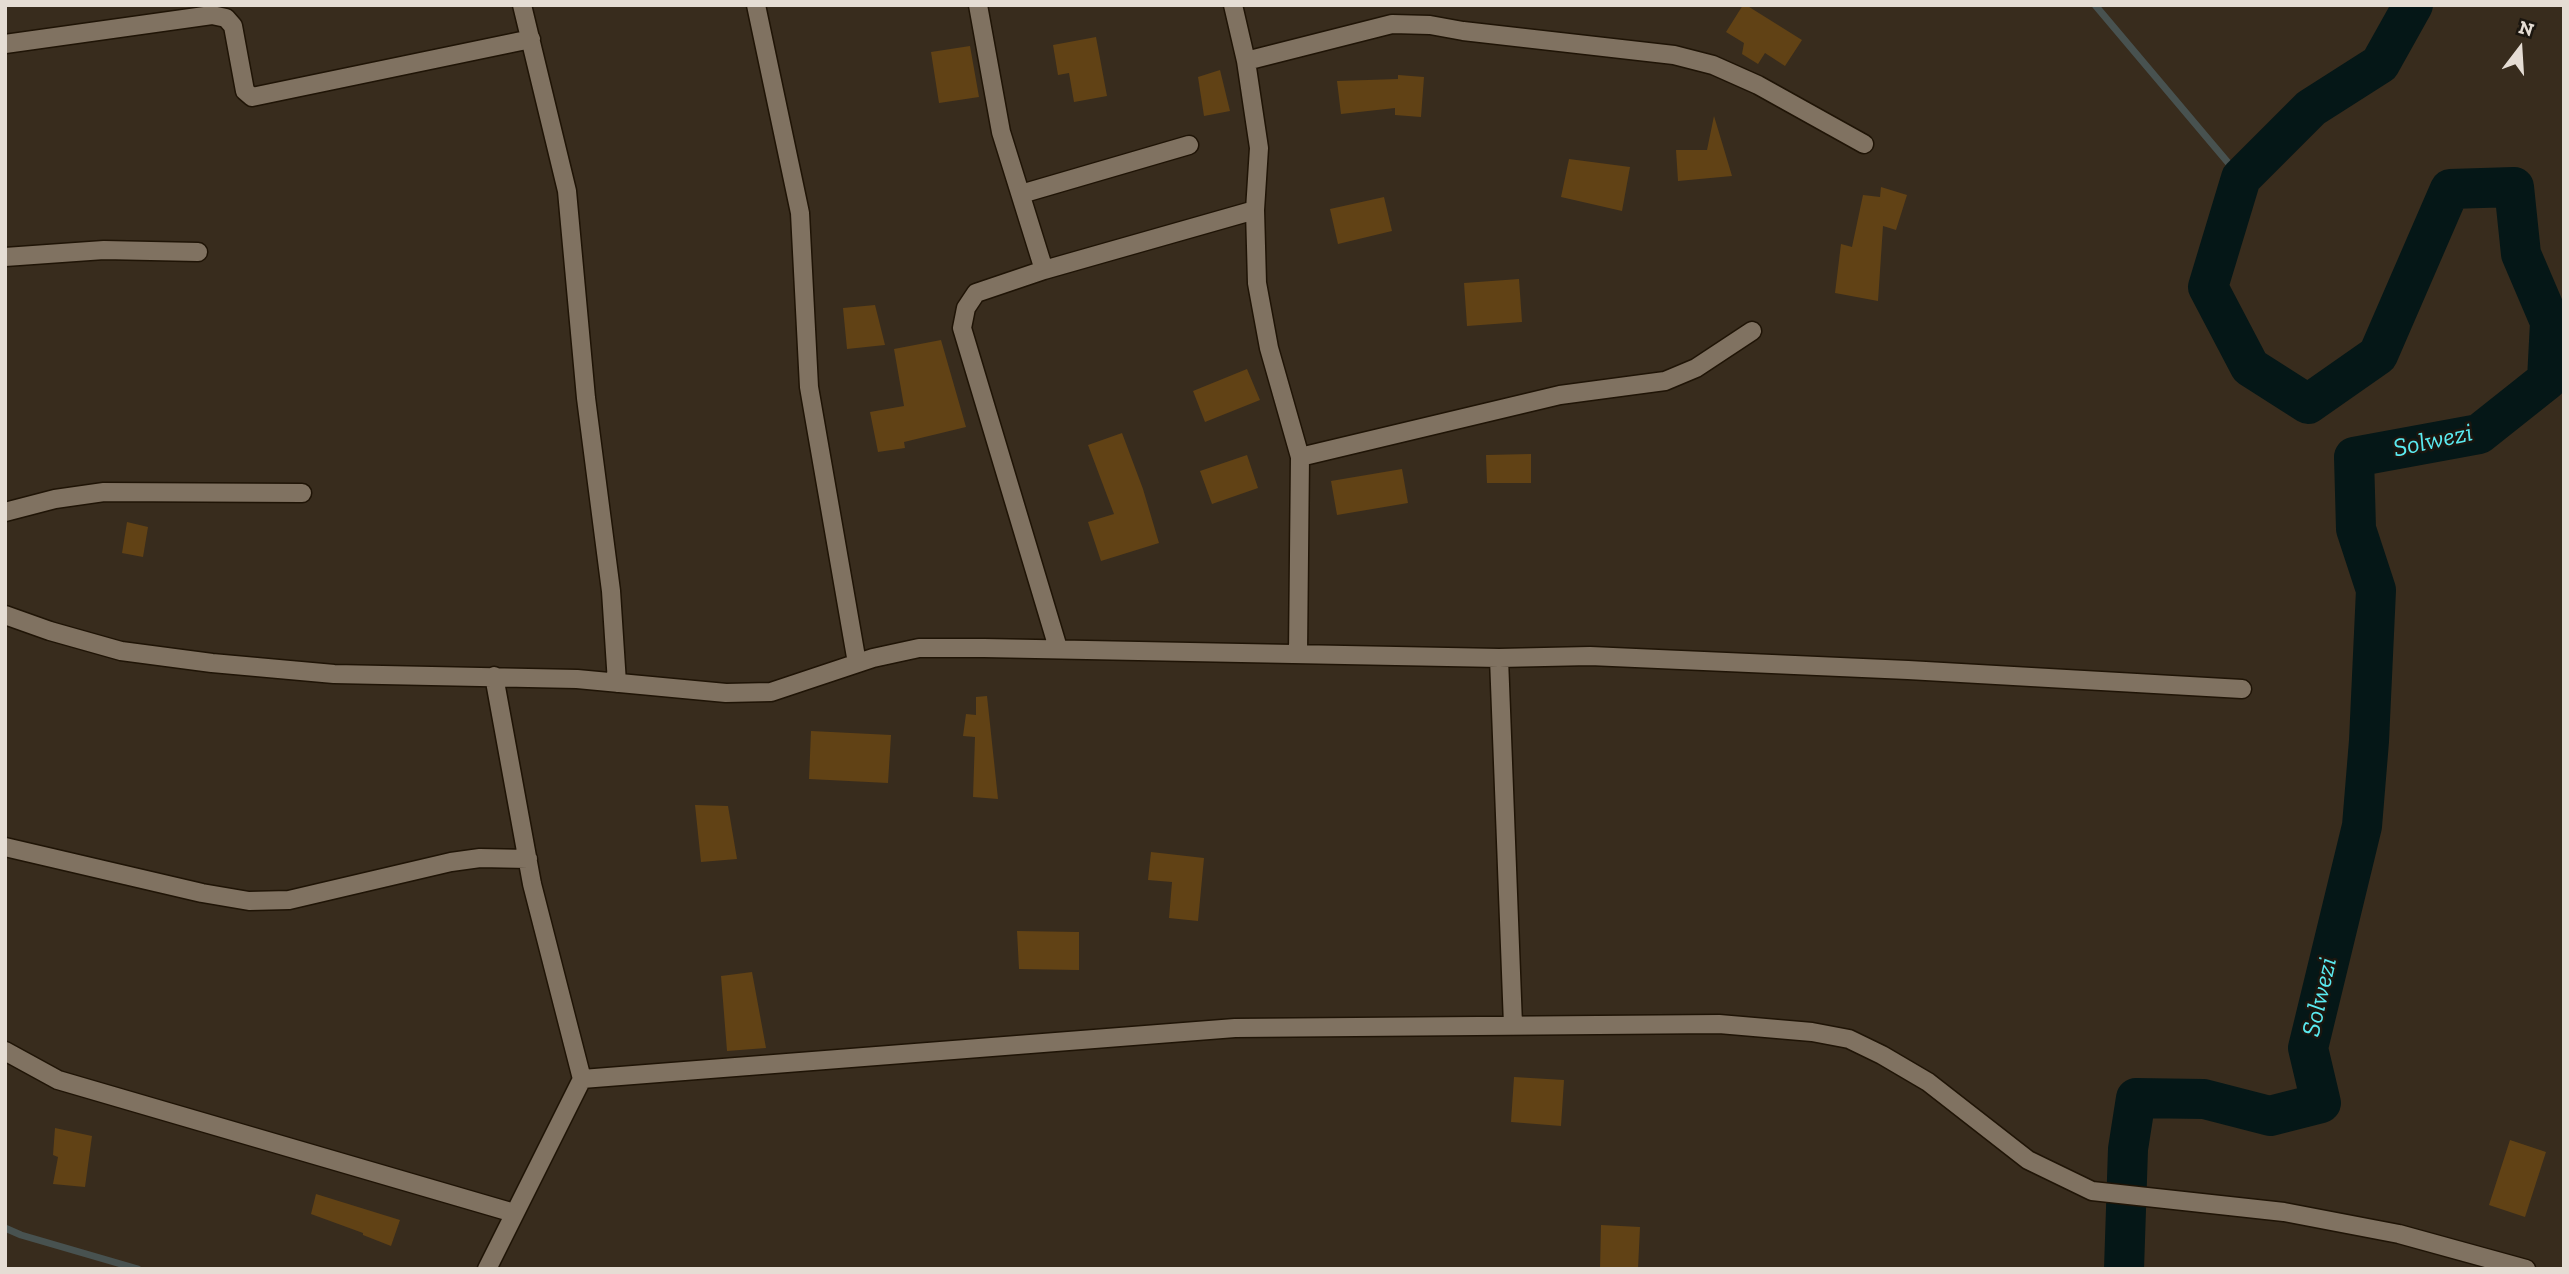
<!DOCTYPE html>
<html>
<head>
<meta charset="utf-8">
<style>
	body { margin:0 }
	#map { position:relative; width:2569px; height:1274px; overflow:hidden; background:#382c1d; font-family:"Zilla Slab",serif }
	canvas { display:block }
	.frame { position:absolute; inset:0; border:7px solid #e5ddd4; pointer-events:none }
	.north { position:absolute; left:2485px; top:14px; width:70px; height:70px; -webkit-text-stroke:5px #1b160f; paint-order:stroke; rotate:17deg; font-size:19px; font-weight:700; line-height:28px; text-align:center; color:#e5ddd4 }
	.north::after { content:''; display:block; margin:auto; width:24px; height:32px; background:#e5ddd4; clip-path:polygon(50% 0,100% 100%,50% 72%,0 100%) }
</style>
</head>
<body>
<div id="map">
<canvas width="2569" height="1274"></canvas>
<div class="frame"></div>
<div class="north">N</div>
</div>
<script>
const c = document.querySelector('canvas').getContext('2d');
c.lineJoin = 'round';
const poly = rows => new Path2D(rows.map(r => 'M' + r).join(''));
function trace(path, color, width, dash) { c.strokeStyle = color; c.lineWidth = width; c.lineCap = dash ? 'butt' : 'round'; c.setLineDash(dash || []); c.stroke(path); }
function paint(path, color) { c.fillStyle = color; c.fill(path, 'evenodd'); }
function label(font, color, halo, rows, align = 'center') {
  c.font = font + ' "Zilla Slab",serif'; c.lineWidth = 5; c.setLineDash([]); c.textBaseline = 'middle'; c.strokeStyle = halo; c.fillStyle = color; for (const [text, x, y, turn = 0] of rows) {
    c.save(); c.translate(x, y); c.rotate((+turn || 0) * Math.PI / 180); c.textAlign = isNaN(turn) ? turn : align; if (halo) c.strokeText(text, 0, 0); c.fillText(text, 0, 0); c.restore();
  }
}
trace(poly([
	[2095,5,2241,178],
	[5,1228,21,1235,138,1269]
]), '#485250', 7);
trace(poly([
	[2124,1269,2128,1149,2136,1098,2204,1099,2270,1116,2321,1103,2308,1048,2362,826,2369,741,2376,590,2356,529,2354,457,2479,434,2547,380,2550,322,2521,254,2514,187,2450,189,2378,355,2308,404,2250,367,2208,287,2241,178,2311,108,2380,64,2413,5]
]), '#051717', 40);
paint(poly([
	[1743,5,1746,5,1802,40,1785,66,1765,53,1758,64,1742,54,1744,43,1726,32],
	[1096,37,1107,96,1074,102,1069,73,1058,75,1053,45],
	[970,46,979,97,939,103,931,52],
	[1220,70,1230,111,1204,116,1198,77],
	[1398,75,1424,77,1421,117,1395,115,1395,108,1341,114,1337,81,1398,79],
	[1714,116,1732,176,1678,181,1676,150,1707,150],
	[1569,159,1630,167,1622,211,1561,197],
	[1881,187,1907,195,1896,230,1883,226,1878,301,1835,293,1841,244,1852,247,1863,195,1880,197],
	[1384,197,1392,231,1338,244,1330,209],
	[1519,279,1522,322,1467,326,1464,283],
	[875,305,885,345,847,349,843,308],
	[941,340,966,427,904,442,905,448,878,452,870,412,904,406,894,349],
	[1247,369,1260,400,1205,422,1193,391],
	[1122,433,1143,489,1159,543,1101,561,1088,522,1114,514,1088,445],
	[1531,454,1531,483,1487,483,1486,455],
	[1247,455,1258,488,1212,504,1200,471],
	[1402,469,1408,503,1337,515,1331,481],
	[127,522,148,527,143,557,122,553],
	[987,696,990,724,998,799,973,797,975,737,963,736,966,714,976,715,976,697],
	[811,731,891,735,888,783,809,779],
	[695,805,728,806,737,859,701,862],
	[1151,852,1204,858,1198,921,1169,918,1172,882,1148,880],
	[1017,931,1079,932,1079,970,1019,969],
	[752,972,766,1048,727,1051,721,976],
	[1514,1077,1564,1080,1561,1126,1511,1122],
	[55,1128,92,1136,85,1187,53,1184,58,1157,53,1155],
	[2510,1140,2546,1152,2525,1217,2489,1205],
	[316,1194,400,1220,391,1246,363,1235,363,1233,311,1214],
	[1601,1225,1640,1227,1638,1269,1600,1269]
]), '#614215');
const street = poly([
	[522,5,567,191,586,398,611,591,617,683],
	[756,5,800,213,809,387,857,663],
	[978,5,1001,132,1044,270],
	[1233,5,1246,61,1259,148,1255,210,1257,283,1269,348,1300,457,1298,653],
	[5,44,212,15,226,18,233,26,245,91,252,97,531,39],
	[1246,61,1392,24,1430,25,1463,31,1674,55,1713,65,1758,85,1864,144],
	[1021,194,1189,145],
	[5,257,104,250,198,252],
	[1300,457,1560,395,1665,381,1696,368,1752,331],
	[5,512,55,499,104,492,302,493],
	[5,615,50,631,121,651,212,663,334,674,577,679,726,693,771,692,873,658,919,648,984,648,1499,658,1590,656,1908,670,2242,689],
	[1058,648,962,328,966,308,976,293,1044,270,1255,210],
	[1499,658,1513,1025],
	[494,676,532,884,582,1079],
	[5,847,202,893,249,901,289,900,451,862,480,858,528,859],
	[5,1051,58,1080,514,1213],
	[487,1269,582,1079,1235,1028,1719,1024,1812,1032,1849,1039,1882,1055,1928,1082,2028,1160,2092,1191,2284,1212,2399,1234,2526,1269]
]);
trace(street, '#1f1406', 21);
trace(street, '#807261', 18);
label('italic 26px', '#5aeaf0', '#1b160f', [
	["Solwezi",2433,441,-12],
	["Solwezi",2320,997,-77]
]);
</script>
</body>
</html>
